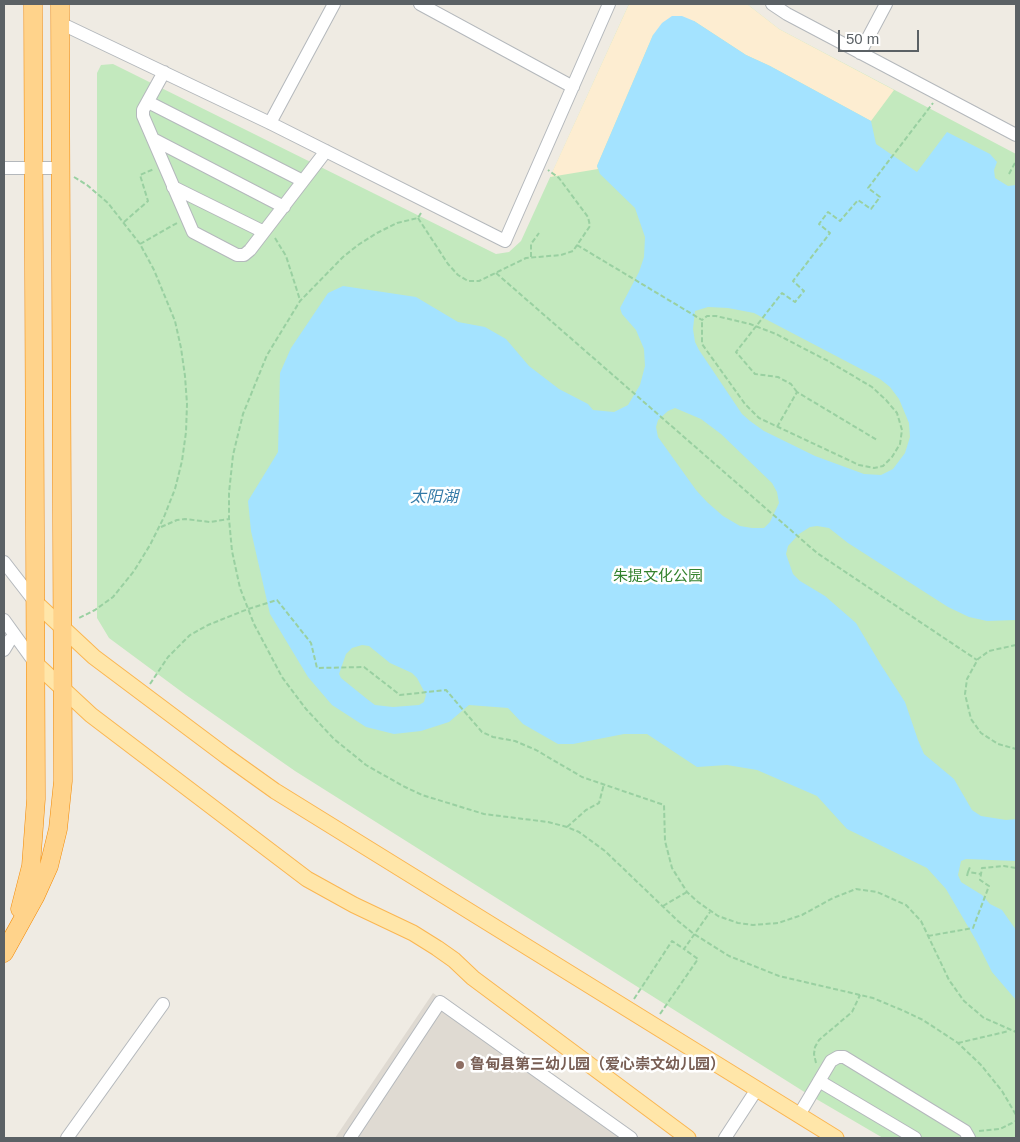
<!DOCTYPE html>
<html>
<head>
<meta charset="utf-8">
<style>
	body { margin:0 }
	#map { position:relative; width:1020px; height:1142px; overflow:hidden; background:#efebe3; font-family:Arial,sans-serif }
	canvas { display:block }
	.frame { position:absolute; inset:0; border:5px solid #5b6165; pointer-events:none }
	.scale { position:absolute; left:838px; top:30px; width:81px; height:22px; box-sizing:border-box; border:2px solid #5b6165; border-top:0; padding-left:6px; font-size:15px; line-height:18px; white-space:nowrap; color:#5b6165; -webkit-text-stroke:4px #fff; paint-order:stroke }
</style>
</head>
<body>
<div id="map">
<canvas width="1020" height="1142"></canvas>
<div class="frame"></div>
<div class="scale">50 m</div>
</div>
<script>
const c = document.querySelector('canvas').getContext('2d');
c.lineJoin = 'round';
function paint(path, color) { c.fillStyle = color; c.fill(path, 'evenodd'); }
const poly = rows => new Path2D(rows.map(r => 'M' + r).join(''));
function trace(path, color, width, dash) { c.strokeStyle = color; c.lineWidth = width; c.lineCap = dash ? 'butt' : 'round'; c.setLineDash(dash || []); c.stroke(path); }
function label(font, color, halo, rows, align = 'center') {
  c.font = font + ' Arial,"Noto Sans SC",sans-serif'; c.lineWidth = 5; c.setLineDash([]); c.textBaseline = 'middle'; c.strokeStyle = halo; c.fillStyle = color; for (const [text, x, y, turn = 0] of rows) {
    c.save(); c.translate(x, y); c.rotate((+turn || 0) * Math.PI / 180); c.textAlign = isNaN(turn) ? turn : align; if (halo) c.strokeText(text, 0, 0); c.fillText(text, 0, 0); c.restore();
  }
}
paint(poly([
	[433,993,639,1138,335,1138]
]), '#dfdad2');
paint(poly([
	[629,4,747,4,779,29,1016,154,1016,1138,883,1138,806,1093,295,771,186,695,109,638,97,618,97,73,101,65,113,64,496,254,509,252,521,241]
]), '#c3e9be');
paint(poly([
	[629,4,747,4,779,29,894,90,871,121,770,66,746,55,694,21,653,35,597,166,598,169,550,177]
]), '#fdedd1');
paint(poly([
	[672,16,682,16,694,21,746,55,770,66,871,121,876,144,917,172,947,132,990,154,997,162,994,170,995,178,1008,186,1016,185,1016,620,987,621,969,617,948,607,848,543,829,528,817,526,810,527,799,534,788,546,786,554,793,574,800,581,825,596,856,623,881,665,905,702,918,740,924,754,954,779,972,810,981,816,1006,820,1016,819,1016,861,966,859,961,861,958,875,961,882,982,895,990,904,1002,910,1016,930,1016,1000,992,972,977,942,946,889,927,868,847,829,817,796,757,770,727,765,697,767,647,734,624,734,573,744,558,744,523,724,508,708,469,705,449,722,421,731,394,734,366,727,332,705,308,677,270,614,251,531,248,501,278,452,280,373,291,348,328,293,343,286,416,297,458,322,485,327,506,339,529,366,559,389,588,404,593,410,614,412,628,405,640,385,645,366,644,349,636,330,622,314,620,308,639,272,644,257,645,237,635,208,600,174,597,166,653,35,662,23],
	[708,307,728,308,754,313,880,379,890,387,899,399,909,423,910,437,905,453,893,469,881,475,864,474,815,456,764,431,750,421,742,414,699,350,695,342,693,329,695,311],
	[675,408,701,419,721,434,772,483,777,492,779,503,770,522,764,528,752,528,740,526,723,516,707,502,696,490,658,437,656,427,658,420,668,411],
	[362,645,369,646,390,663,412,673,417,678,426,695,424,702,419,705,393,707,375,705,367,699,341,678,339,674,346,654,352,648]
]), '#a4e3ff');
const minor = poly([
	[420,4,573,87],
	[772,4,787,14,1016,135],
	[60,23,270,123,505,241,609,4],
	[860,53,886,4],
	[164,72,143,110,143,116,193,232,237,255,244,255,250,250,326,151],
	[148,102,303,181],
	[270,123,334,4],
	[153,139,284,207],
	[4,168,60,168],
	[173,187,264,232],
	[4,562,35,602],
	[4,620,35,663],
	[4,650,10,640,15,637],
	[819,1081,915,1138],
	[799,1115,831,1061,838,1057,844,1057,965,1131,969,1138],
	[67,1138,163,1004],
	[350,1138,440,1002,631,1138],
	[725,1138,757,1089]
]);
const major = poly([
	[35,602,94,657,226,756,275,791,836,1138],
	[35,663,91,715,307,879,354,905,413,933,437,948,454,960,473,978,688,1138]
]);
const highway = poly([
	[20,909,31,866,36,799,33,4],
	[4,953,35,897,49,866,58,829,63,781,60,4]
]);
trace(minor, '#b4b8bc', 14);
trace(major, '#fbb651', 17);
trace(highway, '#f38800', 19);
trace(poly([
	[1009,174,1016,161],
	[74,177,87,185,108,203,140,244,154,270,175,321,181,348,185,376,187,404,186,432,182,461,175,489,164,517,150,545,134,571,113,597,95,610,77,619],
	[421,213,418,218,397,223,377,233,358,245,343,257,300,301,267,355,243,414,233,455,229,493,229,519,232,551,240,588,254,624,282,677,306,709,334,739,366,765,403,786,422,795,484,814,548,822,567,827,579,832,605,851,678,921,694,934,729,956,779,976,873,998,904,1011,923,1020,958,1043,981,1065,1002,1091,1016,1115],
	[418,218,448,264,458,275,468,281,479,281,526,258,561,255,573,251,590,226,588,217,559,178,548,170],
	[124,222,148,201,140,175,154,169],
	[275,238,286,256,300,300],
	[140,244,177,223],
	[577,245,702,320,707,316,716,316,750,324,776,334,828,361,872,387,886,400,897,413,902,430,900,444,892,457,883,466,874,468,859,465,759,418,745,404,702,344,702,320],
	[531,257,531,244,539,233],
	[496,273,817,553,977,660],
	[797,392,791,384,778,377,755,374,736,352,782,293,795,302,804,291,793,281,830,233,819,224,828,212,840,221,858,200,871,209,880,197,868,188,933,103],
	[777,427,797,392,877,440],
	[161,527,177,520,185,519,210,522,229,519],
	[1016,645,989,651,978,659,967,679,965,694,971,719,981,733,998,744,1016,749],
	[150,684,168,657,190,635,208,625,248,609,277,600,311,643,317,668,364,667,400,695,446,690,482,732,493,737,515,741,536,750,582,777,664,805,665,841,672,868,687,892,698,902,718,916,738,923,753,925,778,923,802,915,833,898,856,889,877,892,906,905,921,921,949,980,964,1001,984,1018,1016,1032],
	[567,827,586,810,599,803,604,784],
	[968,872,970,867],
	[967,876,968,872,981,874],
	[663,906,687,892],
	[928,936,973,928,989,886,980,880,982,868,1004,866,1016,868],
	[634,999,672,941,684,949],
	[660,1014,698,959,684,949,710,912],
	[958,1043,1009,1031],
	[816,1063,814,1054,815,1047,819,1040,852,1012,860,995],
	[979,1131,1000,1129,1016,1121]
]), '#99d0a1', 2, [5, 2.5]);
trace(minor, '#fff', 12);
trace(major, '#ffe6a9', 15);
trace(highway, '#ffd38b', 18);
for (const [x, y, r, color] of [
	[460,1065,5,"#8d6e63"]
]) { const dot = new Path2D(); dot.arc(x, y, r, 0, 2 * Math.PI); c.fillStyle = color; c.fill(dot); trace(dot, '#fff', 2); }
label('15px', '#34822e', '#fff', [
	["朱提文化公园",658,577]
]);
label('bold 15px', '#785e54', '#fff', [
	["鲁甸县第三幼儿园（爱心崇文幼儿园）",470,1065]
], 'left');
label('italic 16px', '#347aa7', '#fff', [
	["太阳湖",434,498]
]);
</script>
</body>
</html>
